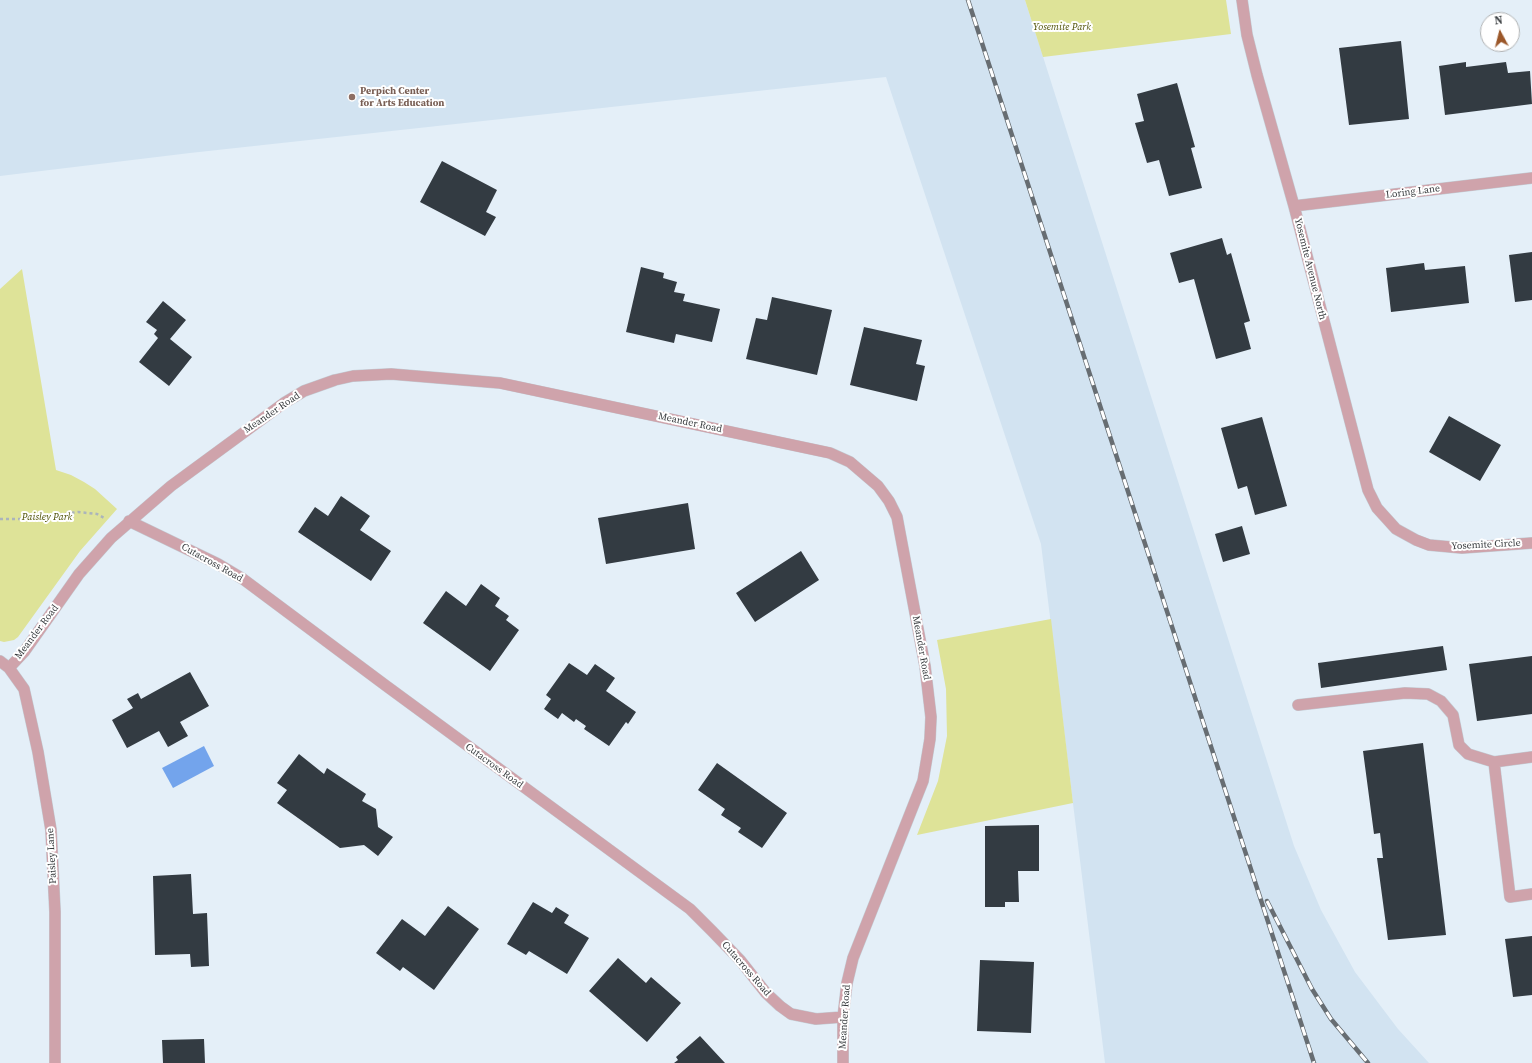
<!DOCTYPE html>
<html>
<head>
<meta charset="utf-8">
<style>
	body { margin:0 }
	#map { position:relative; width:1532px; height:1063px; overflow:hidden; background:#e4eff8; font-family:"Source Serif 4",serif }
	canvas { display:block }
	.north { position:absolute; left:1480px; top:12px; width:40px; height:40px; box-sizing:border-box; background:#fff; border:1px solid #afb1b2; border-radius:50%; rotate:353deg; font-size:11px; font-weight:700; line-height:16px; text-align:center; color:#383c3f }
	.north::after { content:''; display:block; margin:auto; width:14px; height:18px; background:#9b5729; clip-path:polygon(50% 0,100% 100%,50% 72%,0 100%) }
</style>
</head>
<body>
<div id="map">
<canvas width="1532" height="1063"></canvas>
<div class="north">N</div>
</div>
<script>
const c = document.querySelector('canvas').getContext('2d');
c.lineJoin = 'round';
function paint(path, color) { c.fillStyle = color; c.fill(path, 'evenodd'); }
const poly = rows => new Path2D(rows.map(r => 'M' + r).join(''));
function trace(path, color, width, dash) { c.strokeStyle = color; c.lineWidth = width; c.lineCap = dash ? 'butt' : 'round'; c.setLineDash(dash || []); c.stroke(path); }
function label(font, color, halo, rows, align = 'center') {
  c.font = font + ' "Source Serif 4",serif'; c.lineWidth = 4; c.setLineDash([]); c.textBaseline = 'middle'; c.strokeStyle = halo; c.fillStyle = color; for (const [text, x, y, turn = 0] of rows) {
    c.save(); c.translate(x, y); c.rotate((+turn || 0) * Math.PI / 180); c.textAlign = isNaN(turn) ? turn : align; if (halo) c.strokeText(text, 0, 0); c.fillText(text, 0, 0); c.restore();
  }
}
paint(poly([
	[0,0,1025,0,1294,846,1321,910,1355,972,1398,1029,1429,1063,1105,1063,1041,544,886,77,190,153,0,176]
]), '#d2e3f1');
paint(poly([
	[1025,0,1226,0,1231,34,1043,57],
	[22,269,56,470,71,475,84,482,95,489,117,509,80,551,18,637,14,640,4,642,0,641,0,289],
	[1051,619,1073,803,917,835,938,781,947,736,946,689,937,640]
]), '#dee398');
paint(poly([
	[204,746,214,766,173,788,162,768]
]), '#73a4ec');
paint(poly([
	[1401,41,1409,119,1349,125,1339,48],
	[1466,62,1466,67,1506,62,1508,73,1530,71,1532,104,1445,115,1439,66],
	[1177,83,1195,147,1191,148,1202,188,1169,196,1159,160,1147,163,1135,123,1144,121,1137,94],
	[442,161,497,190,486,212,496,217,485,236,420,202],
	[1222,238,1227,255,1231,253,1250,321,1244,323,1251,349,1216,359,1194,279,1179,283,1170,253],
	[1532,252,1532,300,1515,302,1509,255],
	[1424,263,1425,270,1465,266,1469,303,1391,312,1386,268],
	[641,267,664,273,663,278,677,282,674,292,685,294,683,301,720,309,712,342,676,334,674,343,626,332],
	[772,297,832,310,817,375,746,359,756,318,767,320],
	[163,301,186,320,170,339,192,357,169,386,139,362,158,338,154,334,157,330,146,322],
	[864,327,922,340,916,364,925,366,917,401,850,385],
	[1449,416,1501,445,1480,481,1429,452],
	[1262,417,1287,506,1255,515,1247,486,1238,489,1221,428],
	[341,496,370,516,360,530,391,551,371,581,298,532,315,507,328,516],
	[688,503,695,549,606,564,598,518],
	[1242,526,1250,554,1223,562,1215,534],
	[801,551,819,580,755,622,736,593],
	[481,584,500,598,495,606,509,616,506,620,519,630,490,671,423,623,446,591,466,606],
	[1443,646,1447,670,1321,688,1318,663],
	[1532,656,1532,714,1477,721,1469,664],
	[569,663,587,675,595,664,615,678,606,691,636,712,628,724,626,722,609,746,584,729,586,726,576,719,574,722,562,713,558,719,544,709,551,699,546,695],
	[190,672,209,706,180,722,188,736,168,747,159,731,127,748,112,720,133,708,127,699,138,693,141,699],
	[1423,743,1446,935,1388,940,1377,858,1383,858,1380,833,1374,834,1363,751],
	[299,754,324,774,327,768,366,794,362,801,376,809,378,827,393,837,378,856,364,845,340,848,277,803,287,790,277,783],
	[717,763,787,813,762,848,738,832,741,828,721,815,725,809,698,790],
	[1039,825,1039,871,1018,871,1019,902,1005,902,1005,907,985,907,985,826],
	[191,874,193,914,207,913,209,966,191,967,190,954,155,955,153,876],
	[533,902,552,913,556,907,569,915,564,923,589,938,567,974,529,951,526,955,507,944],
	[448,906,479,929,434,990,403,967,400,971,376,953,402,919,425,936],
	[1532,936,1532,995,1513,997,1505,939],
	[618,958,646,983,651,977,681,1003,647,1042,589,991],
	[980,960,1034,962,1031,1033,977,1031],
	[700,1036,725,1063,674,1063,678,1060,676,1057],
	[204,1039,205,1063,163,1063,162,1040]
]), '#333b42');
const service = poly([
	[1298,705,1405,693,1428,694,1441,701,1453,715,1459,745,1468,754,1494,762],
	[1532,757,1494,762,1510,897,1532,894]
]);
const minor = poly([
	[1242,0,1247,35,1257,75,1294,206,1368,490,1377,508,1396,529,1416,540,1429,545,1462,548,1532,543],
	[1294,206,1532,178],
	[129,521,218,564,243,579,385,685,690,909,712,931,740,960,766,993,780,1006,791,1014,816,1019,843,1017],
	[0,661,9,668,24,689,38,752,51,830,55,912,55,1063],
	[9,668,24,652,79,574,111,538,171,486,284,403,304,391,335,380,353,376,391,374,500,383,830,453,850,462,878,486,889,501,897,517,925,666,931,717,930,739,923,781,853,958,847,983,843,1017,843,1063]
]);
trace(service, '#c2cbd3', 12);
trace(minor, '#c2cbd3', 12);
trace(poly([
	[0,519,25,519,78,512,97,514,106,519]
]), '#abb4bb', 2.5, [3, 3]);
trace(service, '#cfa3ab', 11);
trace(minor, '#cfa3ab', 11);
const rail = poly([
	[968,0,1314,1063],
	[1267,901,1312,989,1331,1019,1368,1063]
]);
trace(rail, '#676d72', 4.5);
trace(rail, '#fff', 3, [9]);
for (const [x, y, r, color] of [
	[352,97,4,"#8d6e63"]
]) { const dot = new Path2D(); dot.arc(x, y, r, 0, 2 * Math.PI); c.fillStyle = color; c.fill(dot); trace(dot, '#fff', 1.5); }
label('italic 10px', '#4f5106', '#fff', [
	["Yosemite Park",1062,27],
	["Paisley Park",47,517]
]);
label('bold 10px', '#785e54', '#fff', [
	["Perpich Center",360,91],
	["for Arts Education",360,103]
], 'left');
label('10px', '#383c3f', '#fff', [
	["Loring Lane",1413,192,-7],
	["Yosemite Avenue North",1310,269,76],
	["Meander Road",272,413,-34],
	["Meander Road",690,423,12],
	["Yosemite Circle",1486,545,-3],
	["Cutacross Road",212,563,29],
	["Meander Road",37,632,-53],
	["Meander Road",921,648,80],
	["Cutacross Road",494,766,36],
	["Paisley Lane",52,856,-93],
	["Cutacross Road",746,969,49],
	["Meander Road",845,1017,-86]
]);
</script>
</body>
</html>
